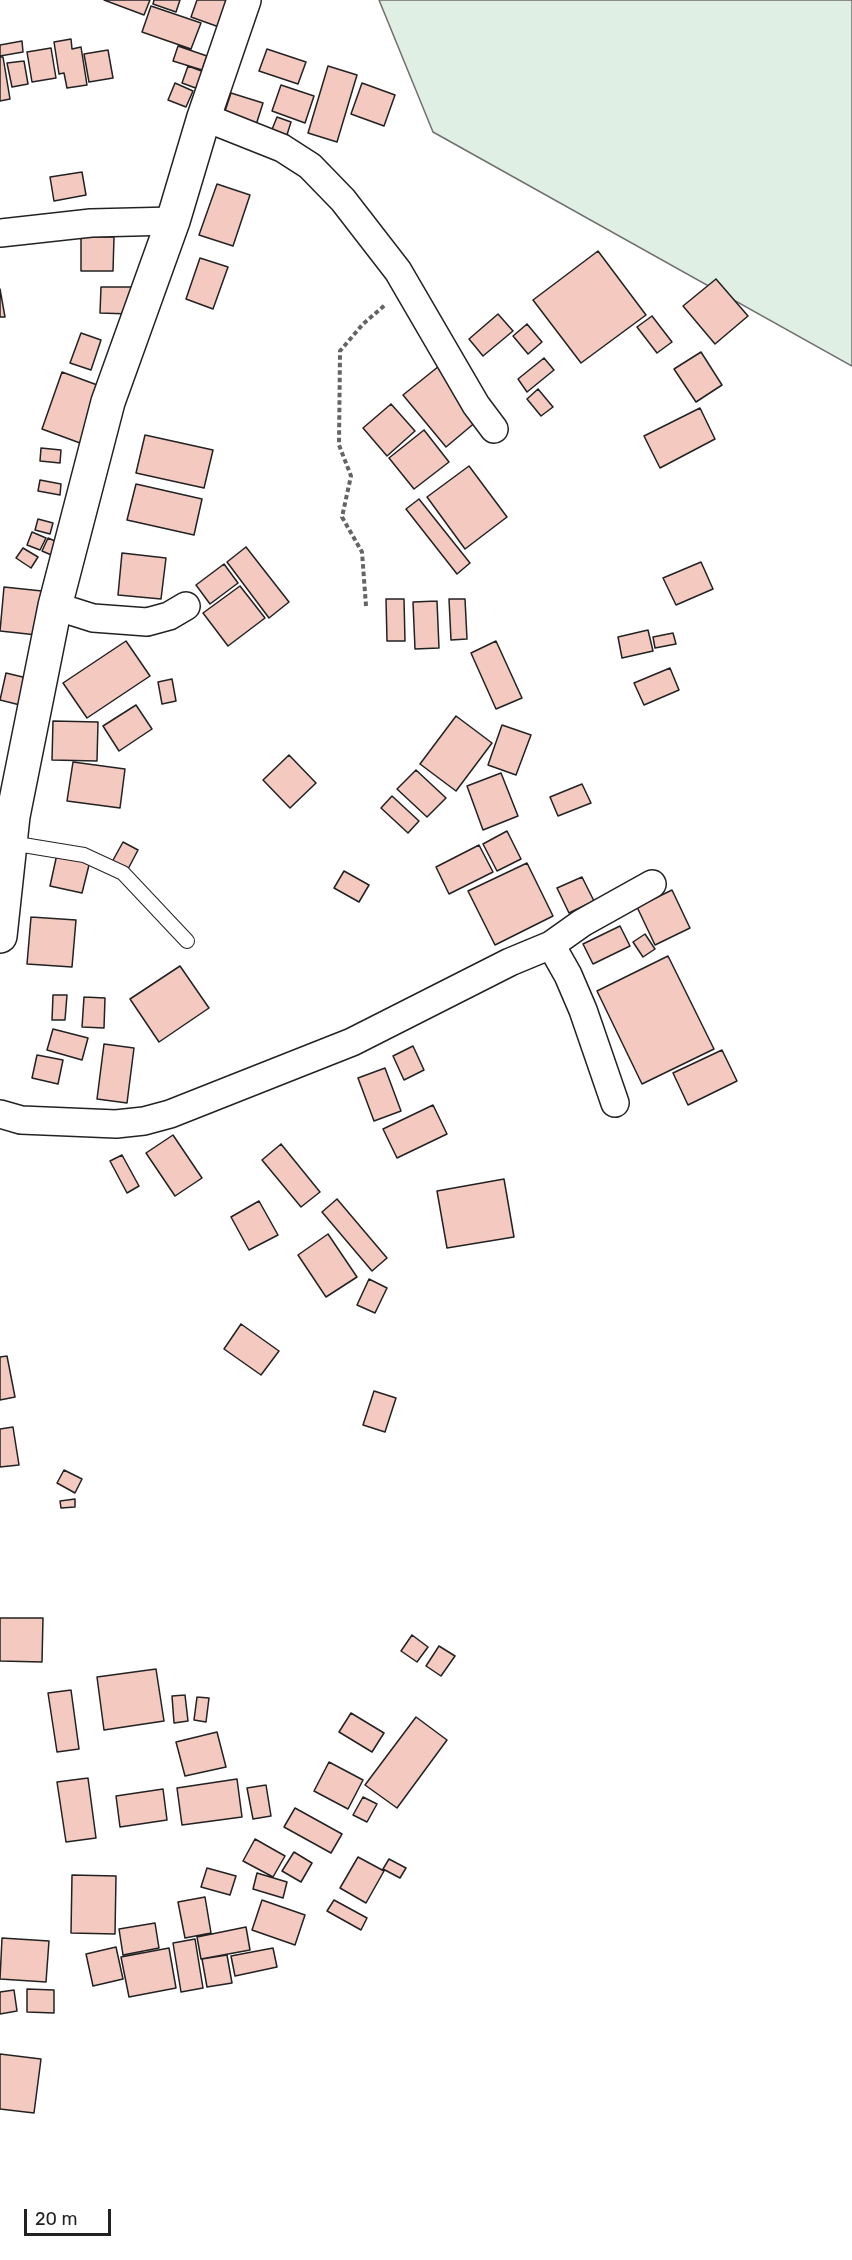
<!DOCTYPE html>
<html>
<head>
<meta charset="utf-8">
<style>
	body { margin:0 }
	#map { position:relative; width:852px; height:2260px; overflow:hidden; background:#fff; font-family:Rubik,sans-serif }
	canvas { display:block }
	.scale { position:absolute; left:24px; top:2209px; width:87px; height:27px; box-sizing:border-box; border:3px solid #222; border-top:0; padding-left:8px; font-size:18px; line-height:21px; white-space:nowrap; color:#222; -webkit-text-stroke:4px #fff; paint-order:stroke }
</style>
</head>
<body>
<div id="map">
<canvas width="852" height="2260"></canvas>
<div class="scale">20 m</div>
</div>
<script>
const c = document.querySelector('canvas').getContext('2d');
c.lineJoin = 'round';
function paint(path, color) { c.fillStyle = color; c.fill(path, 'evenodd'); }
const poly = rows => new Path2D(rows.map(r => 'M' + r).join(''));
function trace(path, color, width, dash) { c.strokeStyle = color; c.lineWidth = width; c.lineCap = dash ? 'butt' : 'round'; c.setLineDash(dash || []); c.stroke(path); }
const green = poly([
	[379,0,852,0,852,366,433,132,379,0]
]);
paint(green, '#e0efe3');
trace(green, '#6f6f6f', 1.5);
const building = poly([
	[104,0,150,0,144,15,104,0],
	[154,0,180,0,176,12,153,4,154,0],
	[197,0,229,0,219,27,191,17,197,0],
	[151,6,201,23,191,49,142,32,151,6],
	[71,39,72,49,81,47,87,85,67,88,64,73,59,74,54,42,71,39],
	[22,41,23,52,0,56,0,45,22,41],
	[178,46,207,56,202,70,173,61,178,46],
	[51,48,56,78,32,82,27,52,51,48],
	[267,49,306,62,298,84,259,71,267,49],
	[108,50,113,78,89,82,84,54,108,50],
	[0,57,3,57,10,99,0,101,0,57],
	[24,61,28,84,12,87,7,63,24,61],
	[188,66,207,73,201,90,182,83,188,66],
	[328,66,357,75,337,142,308,133,328,66],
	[175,83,193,91,186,107,168,100,175,83],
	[362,83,395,95,384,126,351,114,362,83],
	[281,85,314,96,305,123,272,111,281,85],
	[231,93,263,103,256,125,224,114,231,93],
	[277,117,291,122,286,138,271,132,277,117],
	[82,172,86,195,54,201,50,177,82,172],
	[217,184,250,195,233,246,199,235,217,184],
	[81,237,114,237,113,271,81,271,81,237],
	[598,251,646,315,581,363,533,300,598,251],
	[200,258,228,267,213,309,186,299,200,258],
	[716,279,748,316,715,344,683,306,716,279],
	[101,287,131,287,130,314,100,313,101,287],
	[0,289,5,317,0,317,0,289],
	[498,314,513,331,483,356,469,339,498,314],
	[652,316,672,342,657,353,637,327,652,316],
	[527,324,542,342,528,354,513,336,527,324],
	[81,333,101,340,91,370,70,363,81,333],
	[701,352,722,385,696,402,674,369,701,352],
	[544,358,554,370,527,392,518,379,544,358],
	[444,362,477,421,446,447,403,395,444,362],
	[62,372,100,386,80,443,42,429,62,372],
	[538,389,553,407,541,416,527,399,538,389],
	[391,404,415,431,387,456,363,428,391,404],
	[700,408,715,439,660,468,644,436,700,408],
	[424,430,449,462,414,489,389,458,424,430],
	[145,435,213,450,204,488,136,473,145,435],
	[41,448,61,450,60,463,40,461,41,448],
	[469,466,507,517,465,549,427,497,469,466],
	[40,480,61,484,60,495,38,491,40,480],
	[136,484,202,499,194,535,127,520,136,484],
	[419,499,470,563,457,574,406,509,419,499],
	[38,519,53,523,50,534,35,530,38,519],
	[32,532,46,538,40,550,27,545,32,532],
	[48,538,62,544,56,557,42,551,48,538],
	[246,547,289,602,269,618,227,562,246,547],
	[23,548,38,557,31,568,16,558,23,548],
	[122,553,166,558,161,599,118,595,122,553],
	[701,562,713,589,676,605,663,578,701,562],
	[224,564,238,583,210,604,196,585,224,564],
	[240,586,265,618,228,646,203,613,240,586],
	[4,587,42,591,37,635,0,631,4,587],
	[386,599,404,599,405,641,387,641,386,599],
	[449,599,465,599,467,639,451,640,449,599],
	[437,601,439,648,415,649,413,602,437,601],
	[648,630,653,651,622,658,618,637,648,630],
	[673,633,676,644,655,648,653,637,673,633],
	[126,641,150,676,87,718,63,683,126,641],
	[496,641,522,698,496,709,471,653,496,641],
	[670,668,679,690,644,705,634,683,670,668],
	[6,673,31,679,24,706,0,700,6,673],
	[172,679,176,701,162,704,158,682,172,679],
	[136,705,152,729,119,751,103,726,136,705],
	[456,716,492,743,456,791,420,764,456,716],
	[53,721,98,722,97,761,52,760,53,721],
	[502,725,531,735,516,775,488,765,502,725],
	[289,755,316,783,290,808,263,780,289,755],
	[73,762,125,769,120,808,67,801,73,762],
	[416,770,446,798,427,817,397,789,416,770],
	[501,773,518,816,483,830,467,786,501,773],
	[582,784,591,803,558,816,550,797,582,784],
	[392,796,419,821,408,833,381,808,392,796],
	[507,831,521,859,497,871,483,844,507,831],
	[123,842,138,850,127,871,112,862,123,842],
	[479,845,493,872,449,894,436,867,479,845],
	[57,854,90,861,82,893,50,886,57,854],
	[527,863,553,916,495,945,468,891,527,863],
	[344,871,369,885,359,902,334,888,344,871],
	[582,877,594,901,569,913,557,888,582,877],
	[672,890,690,928,655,945,637,907,672,890],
	[31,917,76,920,72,967,27,964,31,917],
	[620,926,630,946,593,964,583,944,620,926],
	[645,934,655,949,643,957,633,942,645,934],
	[668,956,714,1049,642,1084,597,991,668,956],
	[180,966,209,1008,159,1042,130,999,180,966],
	[53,995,67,995,65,1020,52,1020,53,995],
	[84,997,105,998,104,1028,82,1027,84,997],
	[53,1029,88,1038,82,1060,47,1050,53,1029],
	[104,1044,134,1048,127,1103,97,1099,104,1044],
	[413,1046,424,1070,404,1080,393,1056,413,1046],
	[722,1050,737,1081,688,1105,673,1073,722,1050],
	[37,1055,63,1060,58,1084,32,1078,37,1055],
	[385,1068,401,1111,374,1121,358,1078,385,1068],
	[433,1105,447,1134,397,1158,383,1129,433,1105],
	[173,1135,202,1178,175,1196,146,1153,173,1135],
	[281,1144,320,1192,301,1207,262,1160,281,1144],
	[122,1155,139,1186,127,1193,110,1161,122,1155],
	[504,1179,514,1237,447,1248,437,1191,504,1179],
	[337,1199,387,1258,372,1271,322,1212,337,1199],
	[259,1201,278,1235,249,1250,231,1217,259,1201],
	[328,1234,357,1277,326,1297,298,1255,328,1234],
	[369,1279,387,1288,375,1313,357,1305,369,1279],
	[241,1324,279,1351,261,1375,224,1349,241,1324],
	[7,1356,15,1397,0,1400,0,1357,7,1356],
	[374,1391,396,1398,385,1432,363,1425,374,1391],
	[13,1427,19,1465,0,1467,0,1429,13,1427],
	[64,1470,82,1479,75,1493,57,1483,64,1470],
	[75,1499,75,1507,61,1508,60,1501,75,1499],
	[0,1618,43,1618,42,1662,0,1661,0,1618],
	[412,1635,428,1647,417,1662,401,1651,412,1635],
	[439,1646,455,1656,441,1676,426,1666,439,1646],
	[156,1669,164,1721,104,1730,97,1677,156,1669],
	[71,1690,79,1749,57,1752,48,1693,71,1690],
	[185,1695,188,1721,174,1723,172,1696,185,1695],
	[197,1697,209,1698,206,1722,194,1720,197,1697],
	[351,1713,384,1733,372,1752,339,1732,351,1713],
	[416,1717,447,1740,397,1808,365,1785,416,1717],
	[217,1732,226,1767,185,1776,176,1742,217,1732],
	[329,1762,363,1780,348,1809,314,1791,329,1762],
	[88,1778,96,1838,66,1842,57,1782,88,1778],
	[237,1779,242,1817,182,1825,177,1788,237,1779],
	[266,1785,271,1816,253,1819,247,1788,266,1785],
	[163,1789,167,1820,120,1827,116,1796,163,1789],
	[363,1797,377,1804,367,1822,353,1815,363,1797],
	[295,1808,342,1834,331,1853,284,1827,295,1808],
	[255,1839,285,1856,273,1877,243,1861,255,1839],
	[294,1852,312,1863,301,1882,282,1871,294,1852],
	[358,1857,384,1871,366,1903,340,1888,358,1857],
	[389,1859,406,1868,400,1878,383,1869,389,1859],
	[207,1868,236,1876,230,1895,201,1887,207,1868],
	[257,1873,287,1882,283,1898,253,1889,257,1873],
	[72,1875,116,1876,115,1934,71,1933,72,1875],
	[205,1897,211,1933,185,1938,178,1902,205,1897],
	[262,1900,305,1915,295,1945,252,1930,262,1900],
	[334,1900,367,1918,361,1930,327,1911,334,1900],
	[155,1923,159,1948,123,1955,119,1929,155,1923],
	[246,1927,250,1950,201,1959,197,1937,246,1927],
	[2,1938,49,1941,46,1982,0,1979,2,1938],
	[195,1939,203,1988,181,1992,173,1943,195,1939],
	[116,1947,123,1979,93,1986,86,1954,116,1947],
	[169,1948,176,1988,129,1997,121,1957,169,1948],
	[273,1948,277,1967,235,1976,231,1956,273,1948],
	[227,1955,232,1983,207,1987,202,1959,227,1955],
	[27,1989,54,1990,54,2013,27,2012,27,1989],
	[14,1990,17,2011,0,2014,0,1992,14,1990],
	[0,2054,41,2059,34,2113,0,2109,0,2054]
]);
paint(building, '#f3c9c0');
trace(building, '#222', 1.5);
const service = poly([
	[11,843,84,855,123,873,187,941]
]);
const minor = poly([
	[204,117,282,148,310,166,343,200,398,271,476,405,494,429],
	[0,233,91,223,173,221],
	[55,606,93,618,147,622,169,616,186,606],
	[551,945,582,923,652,884],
	[0,1114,21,1120,116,1124,144,1121,170,1114,352,1042,510,962,551,945,568,975,583,1010,615,1103]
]);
const tertiary = poly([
	[0,936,13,816,55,606,88,479,108,402,173,221,204,117,244,0]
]);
trace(service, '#222', 16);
trace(minor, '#222', 30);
trace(tertiary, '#222', 36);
trace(poly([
	[366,606,362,552,342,517,351,476,339,445,340,351,363,324,385,305]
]), '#646464', 4, [4.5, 3]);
trace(service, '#fff', 14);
trace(minor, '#fff', 27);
trace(tertiary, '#fff', 33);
</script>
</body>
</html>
